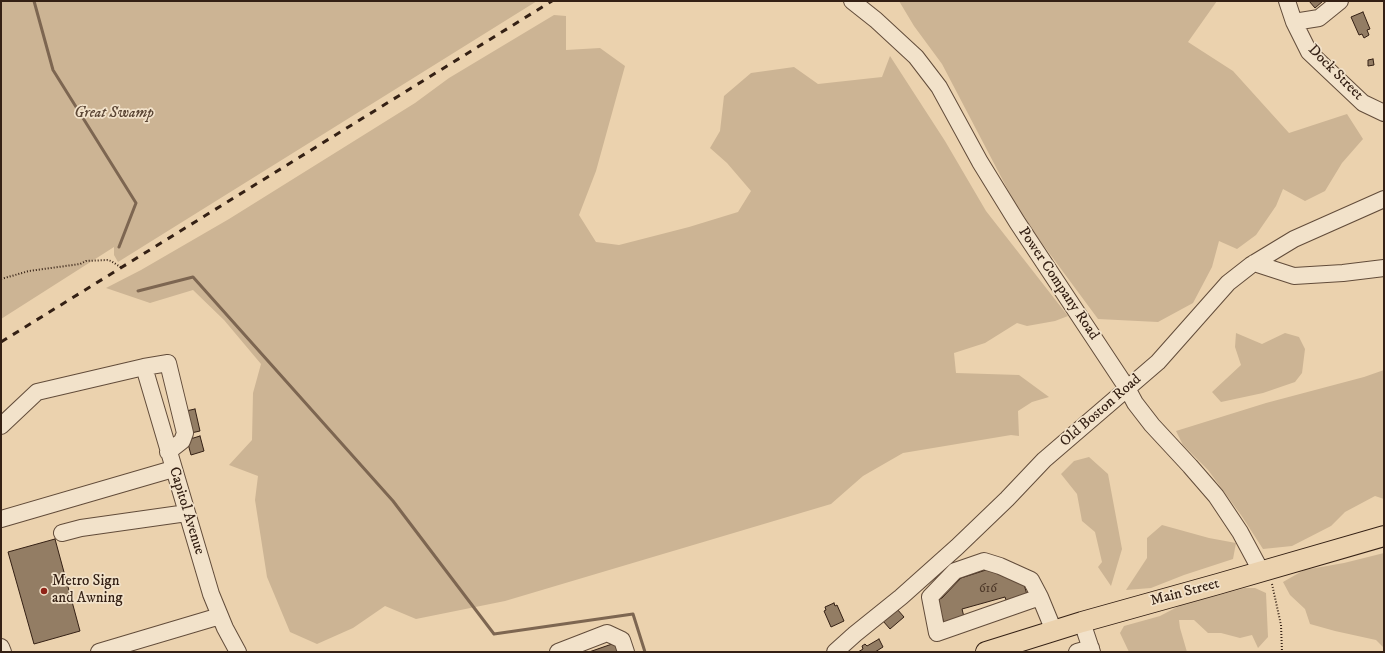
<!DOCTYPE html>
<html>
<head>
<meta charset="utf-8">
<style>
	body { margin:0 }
	#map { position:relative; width:1385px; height:653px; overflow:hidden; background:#ebd2ae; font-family:"IM FELL DW Pica",serif }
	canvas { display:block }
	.frame { position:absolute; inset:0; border:2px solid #342014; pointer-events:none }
</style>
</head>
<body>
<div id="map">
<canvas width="1385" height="653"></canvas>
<div class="frame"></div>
</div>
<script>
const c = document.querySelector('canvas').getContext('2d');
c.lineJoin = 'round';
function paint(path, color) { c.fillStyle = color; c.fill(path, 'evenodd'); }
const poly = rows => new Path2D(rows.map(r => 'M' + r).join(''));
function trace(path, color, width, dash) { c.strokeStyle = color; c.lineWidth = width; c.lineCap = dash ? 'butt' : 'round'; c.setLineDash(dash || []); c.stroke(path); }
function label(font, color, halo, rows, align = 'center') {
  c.font = font + ' "IM FELL DW Pica",serif'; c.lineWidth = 3.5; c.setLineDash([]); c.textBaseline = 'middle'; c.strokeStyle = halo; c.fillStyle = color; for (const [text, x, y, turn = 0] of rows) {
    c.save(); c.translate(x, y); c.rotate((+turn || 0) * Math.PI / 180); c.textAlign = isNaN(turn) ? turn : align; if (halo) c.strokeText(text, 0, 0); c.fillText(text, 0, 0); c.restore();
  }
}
paint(poly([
	[1,1,537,1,118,262,114,255,114,247,1,319],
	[899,1,1217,1,1188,42,1233,71,1289,133,1347,114,1363,139,1342,163,1325,191,1305,201,1283,189,1276,206,1256,235,1237,249,1219,241,1212,267,1193,303,1158,322,1098,319,1021,215,942,64,914,26],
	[554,15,566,16,566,50,600,48,625,66,596,171,579,215,596,242,619,245,689,227,738,212,751,191,727,163,710,148,720,131,724,96,751,73,794,67,818,84,882,77,890,56,945,141,986,211,1068,316,1055,321,1027,326,1017,323,985,343,954,353,956,373,1019,375,1049,397,1032,402,1018,411,1019,436,1011,435,903,453,863,476,831,504,505,601,416,619,385,606,353,628,317,644,290,632,267,577,255,500,258,476,229,465,252,440,253,393,261,364,224,320,193,290,150,303,106,288,141,270,229,219,415,103,449,78],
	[1236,333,1262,344,1285,333,1299,337,1305,349,1302,373,1295,382,1263,393,1221,402,1212,392,1241,365,1235,347],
	[1384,370,1384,499,1375,496,1345,512,1331,526,1292,546,1263,549,1241,515,1208,470,1183,445,1176,431,1266,403,1364,377],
	[1089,457,1108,474,1122,549,1111,586,1098,567,1102,562,1095,532,1082,521,1077,494,1061,474,1074,461],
	[1162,525,1209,538,1236,543,1233,559,1184,575,1151,588,1126,590,1147,558,1147,538],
	[1384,553,1384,648,1376,640,1335,631,1310,624,1305,609,1290,595,1283,582,1304,570,1344,563],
	[1245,588,1255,588,1266,593,1268,637,1258,648,1252,635,1240,638,1221,633,1208,633,1194,620,1179,620,1180,628,1187,652,1129,652,1120,633,1124,626,1160,616,1181,605]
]), '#ccb494');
trace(poly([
	[34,1,53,70,136,203,119,247],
	[138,291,193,277,393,501,494,634,633,614,645,652]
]), '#7d6651', 3);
const building = poly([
	[1309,1,1323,1,1315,8,1309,1],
	[1363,12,1370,29,1367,30,1369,35,1364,38,1362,34,1359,35,1351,17,1363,12],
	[1373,59,1374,65,1368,66,1368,60,1373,59],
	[195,409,200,431,191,433,186,411,195,409],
	[200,436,204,451,191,455,187,440,200,436],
	[55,539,80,631,34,644,8,552,55,539],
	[989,569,1023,581,1028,598,1007,603,1005,597,962,609,964,617,944,623,937,600,942,598,961,578,989,569],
	[834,603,835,606,837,605,844,621,831,627,824,611,826,610,825,607,834,603],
	[897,609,904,617,890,629,883,621,897,609],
	[879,639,883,647,875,652,858,652,863,649,862,646,865,644,867,646,879,639],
	[615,643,619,652,589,652,615,643]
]);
paint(building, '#937d64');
trace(building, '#342014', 1);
const minor = poly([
	[852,1,876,20,916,57,939,87,980,162,1017,222,1127,388,1135,403,1152,425,1190,466,1216,496,1240,532,1261,571],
	[1287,1,1294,22,1309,52,1363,103,1384,113],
	[1294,22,1319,18,1340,1],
	[1254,263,1294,276,1343,273,1384,268],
	[144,367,211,594,225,628,238,652],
	[1,426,37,392,144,367,168,363,185,433,182,441,168,452],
	[1,519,173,469],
	[62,533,81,528,187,513],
	[1040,597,1031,580,1000,566,984,561,955,571,930,597,937,633,1040,597,1054,631],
	[1082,622,1092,652],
	[1,647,3,652],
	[99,652,220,616],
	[558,652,607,633,622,640,626,652],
	[835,652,855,634,901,597,957,547,1007,499,1044,460,1158,362,1228,283,1251,265,1294,239,1384,199],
	[1077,652,1091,648]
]);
const major = poly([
	[986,652,1082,622,1218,584,1384,536]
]);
trace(minor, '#624c3a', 18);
trace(major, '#342014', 22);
trace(poly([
	[1,279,29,271,80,264,86,261,107,260,111,261,122,268],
	[1272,584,1281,625,1282,652]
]), '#342014', 2, [1, 2]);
trace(minor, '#f2e2ca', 16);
trace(major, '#ebd2ae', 20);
trace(poly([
	[1,342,552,1]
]), '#342014', 3, [7, 7]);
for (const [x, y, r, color] of [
	[44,591,4,"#8f2418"]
]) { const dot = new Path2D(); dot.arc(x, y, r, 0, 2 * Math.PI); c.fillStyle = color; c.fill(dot); trace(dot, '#f2e2ca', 1.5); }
label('13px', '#4c3728', null, [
	["616",988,589]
]);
label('15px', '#342014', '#f2e2ca', [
	["Dock Street",1335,73,45],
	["Power Company Road",1058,284,56],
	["Old Boston Road",1101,411,-41],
	["Capitol Avenue",186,511,73],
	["Main Street",1185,593,-15]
]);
label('italic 15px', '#5a4534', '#f2e2ca', [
	["Great Swamp",114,114]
]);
label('15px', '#342014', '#f2e2ca', [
	["Metro Sign",52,582],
	["and Awning",52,599]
], 'left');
</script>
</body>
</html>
